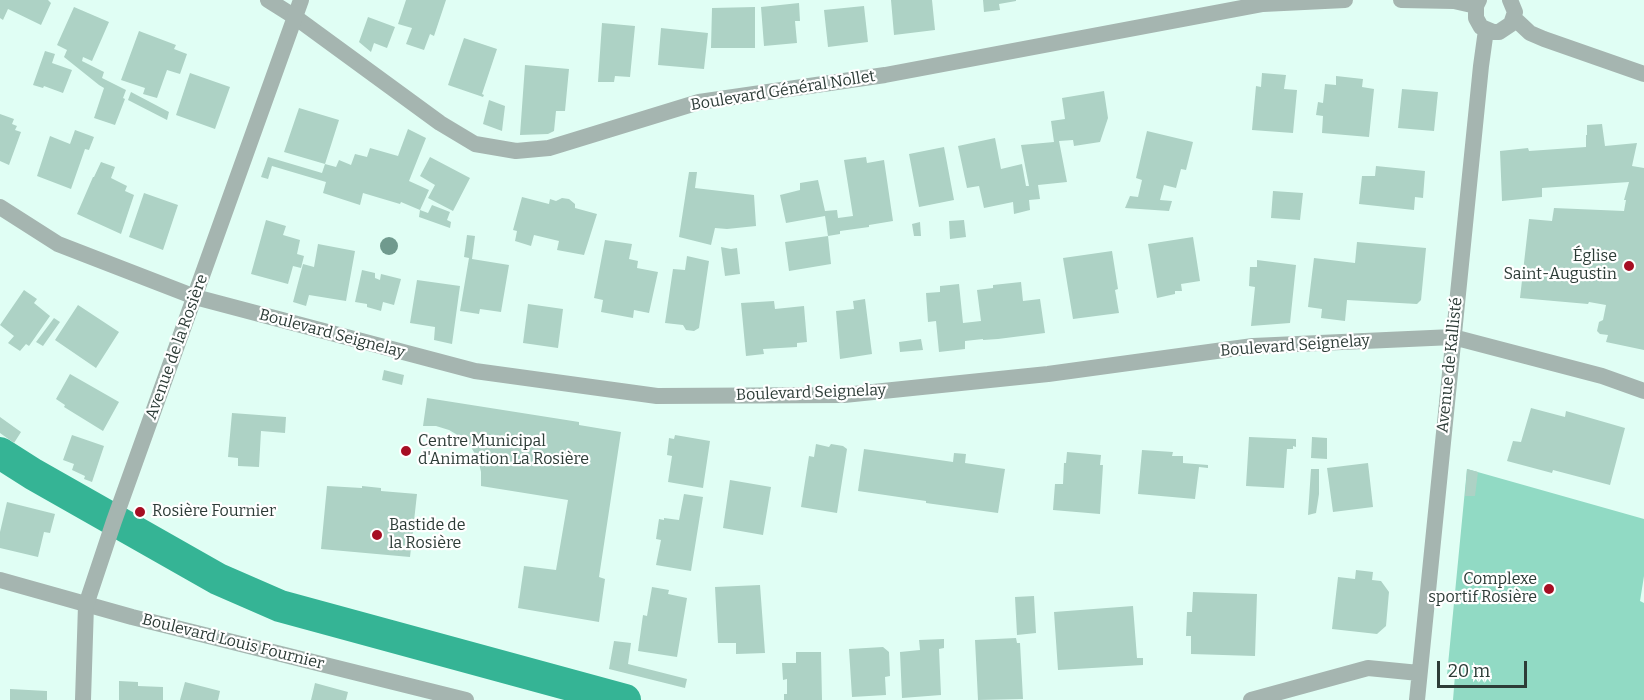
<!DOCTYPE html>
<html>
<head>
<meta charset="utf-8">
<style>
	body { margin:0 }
	#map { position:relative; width:1644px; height:700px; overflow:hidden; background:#e0fef4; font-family:Bitter,serif }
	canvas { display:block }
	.scale { position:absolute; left:1437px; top:661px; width:90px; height:27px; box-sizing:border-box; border:3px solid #2d3c37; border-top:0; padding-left:8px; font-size:18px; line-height:21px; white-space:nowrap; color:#2d3c37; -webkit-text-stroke:4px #fff; paint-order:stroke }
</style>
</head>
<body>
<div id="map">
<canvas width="1644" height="700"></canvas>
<div class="scale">20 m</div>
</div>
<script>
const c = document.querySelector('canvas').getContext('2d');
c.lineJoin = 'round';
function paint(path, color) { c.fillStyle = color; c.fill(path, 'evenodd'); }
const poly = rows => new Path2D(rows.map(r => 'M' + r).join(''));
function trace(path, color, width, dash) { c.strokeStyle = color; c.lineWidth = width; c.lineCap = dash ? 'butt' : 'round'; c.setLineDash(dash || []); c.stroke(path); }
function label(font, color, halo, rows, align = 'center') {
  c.font = font + ' Bitter,serif'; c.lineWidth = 4.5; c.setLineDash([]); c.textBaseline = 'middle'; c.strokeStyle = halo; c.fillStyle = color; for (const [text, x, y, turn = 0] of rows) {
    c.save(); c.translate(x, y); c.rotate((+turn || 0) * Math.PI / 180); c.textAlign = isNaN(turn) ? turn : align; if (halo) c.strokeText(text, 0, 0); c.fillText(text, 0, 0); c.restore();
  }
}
paint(poly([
	[1467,469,1644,519,1644,576,1640,601,1644,603,1644,700,1453,700,1455,675,1447,675]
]), '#91dac4');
trace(poly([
	[0,453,33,474,218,579,280,606,625,700]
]), '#35b495', 32);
paint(poly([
	[0,0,48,0,51,3,41,25,8,9,3,20,0,18],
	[406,0,446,0,434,36,430,34,424,50,406,44,412,28,398,24],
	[891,0,932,0,935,30,894,35],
	[983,0,1016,0,1016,1,999,4,1000,10,984,12],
	[799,3,800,21,795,21,797,43,764,46,761,7],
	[864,6,868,42,828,47,824,10],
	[74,7,109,22,92,61,83,57,82,61,104,72,102,78,126,90,123,98,125,99,115,125,94,118,104,88,99,85,64,57,67,50,57,45],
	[755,7,755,48,711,48,712,8],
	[368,17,395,27,387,48,374,43,371,52,359,42],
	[602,23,635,26,630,77,615,76,614,82,598,82],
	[661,28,708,33,704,69,658,65],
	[139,31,176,45,174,49,187,54,180,74,167,70,157,98,143,94,145,88,121,80],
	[464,38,497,49,482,94,484,95,483,97,448,85],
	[45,51,55,54,52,63,72,70,63,93,44,86,43,88,33,85],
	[525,65,569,69,565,111,556,111,554,131,548,134,520,135],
	[190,73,230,87,215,129,176,115],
	[1262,73,1286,75,1284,89,1297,90,1293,133,1252,130,1256,86,1261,87],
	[1336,76,1363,79,1362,87,1374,89,1369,137,1322,133,1323,116,1316,115,1318,102,1323,103,1325,84,1336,85],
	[1402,89,1438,92,1434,131,1398,128],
	[1104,91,1108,118,1100,142,1074,146,1073,140,1059,141,1067,182,1038,185,1040,199,1029,200,1030,210,1014,214,1013,202,984,208,979,186,967,188,958,146,995,138,1001,169,1022,164,1026,186,1029,186,1021,145,1054,142,1051,121,1065,119,1062,98],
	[131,92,169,112,167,120,128,100],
	[489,100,505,106,502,131,483,124],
	[299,108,339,120,325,164,336,167,339,160,351,165,355,154,367,157,370,148,398,156,408,129,426,138,409,181,429,190,420,210,401,202,400,204,363,193,360,205,323,193,326,182,272,166,268,179,261,177,268,157,322,173,325,164,284,152],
	[0,114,14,119,12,124,17,126,15,130,21,132,9,165,0,161],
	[1602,124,1605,146,1637,143,1632,166,1644,168,1644,350,1606,342,1608,335,1600,334,1597,331,1599,322,1603,320,1606,305,1589,302,1588,304,1520,298,1529,219,1552,221,1554,208,1624,211,1626,200,1624,200,1629,182,1542,188,1542,197,1502,201,1500,151,1528,148,1529,151,1586,147,1586,135,1587,135,1587,125],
	[75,130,94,137,89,150,85,149,71,189,37,176,50,136,70,144],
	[1147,131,1193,142,1186,170,1181,169,1176,188,1164,185,1160,200,1172,201,1169,211,1125,208,1130,196,1138,197,1142,180,1136,178],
	[944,147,954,200,919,207,909,154],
	[430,157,470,178,453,211,428,198,435,185,420,176],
	[866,157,867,163,884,160,893,221,869,225,869,227,840,231,840,234,828,236,825,216,786,223,780,195,800,190,800,183,818,180,825,211,837,210,838,218,853,216,844,160],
	[101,162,115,167,111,178,127,186,125,191,134,195,121,234,77,214,93,177,94,177],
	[1376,166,1425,171,1423,198,1415,197,1414,210,1359,204,1362,176,1375,176],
	[689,172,697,172,695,188,754,195,756,226,727,229,715,228,711,245,679,237],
	[1273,191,1303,193,1300,220,1271,218],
	[144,193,178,205,163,250,129,237],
	[522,197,549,204,550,199,556,201,562,198,569,199,575,204,575,208,597,214,584,255,557,250,559,241,534,235,531,246,515,241,517,231,513,230],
	[432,205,450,212,447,220,451,222,450,228,419,217,420,210,428,213],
	[266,220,286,226,283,235,300,240,297,254,304,256,301,268,293,266,288,284,251,274],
	[964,220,966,237,950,239,949,221],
	[920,222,921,236,914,236,912,224],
	[467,235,475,236,472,259,509,265,501,312,480,309,479,314,460,311,469,258,464,257],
	[828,236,831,264,789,271,785,242],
	[1193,237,1200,281,1181,284,1182,291,1175,291,1175,294,1157,298,1148,244],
	[605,240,632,244,629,259,638,261,637,268,658,272,649,313,634,310,633,318,601,312,603,300,594,298],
	[1357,242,1426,248,1421,300,1417,304,1347,300,1345,321,1321,318,1322,309,1308,307,1314,258,1355,263],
	[318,244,355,251,346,301,309,295,306,306,293,302,303,264,314,267],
	[721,247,731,249,737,248,740,274,725,276],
	[1112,251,1118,289,1115,290,1119,313,1073,319,1063,258],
	[687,256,709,261,699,328,694,331,686,330,683,325,665,323,673,269,685,270],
	[1257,260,1296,265,1290,323,1251,326,1255,287,1249,286,1250,267,1257,267],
	[362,270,375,273,375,278,380,280,381,274,401,279,394,305,383,302,381,311,367,307,367,304,355,302],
	[417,280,460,286,452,344,434,340,435,327,410,323],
	[1021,282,1023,301,1040,299,1045,333,998,339,983,340,983,339,965,341,965,349,939,352,936,321,928,322,926,293,940,292,940,286,959,284,963,323,981,321,977,290,993,288,993,285],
	[24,290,37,299,34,303,50,316,29,346,26,344,20,351,8,343,14,336,0,325],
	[865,299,872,354,840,359,836,311,854,309,853,301],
	[774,301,775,309,804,306,807,342,797,343,797,347,763,349,764,354,746,356,741,303],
	[528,304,563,309,558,348,523,343],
	[78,305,119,332,96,368,55,340],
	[54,318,60,322,43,346,36,342],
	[921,339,923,350,900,352,899,342],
	[384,370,404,375,402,385,382,380],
	[70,374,119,402,103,431,64,407,65,405,56,399],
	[427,398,579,422,579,425,621,432,599,577,605,579,599,622,518,608,524,566,556,570,568,500,481,486,481,472,478,459,471,447,461,437,449,430,436,426,423,426],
	[1531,408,1565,417,1566,411,1625,428,1610,485,1553,470,1552,473,1507,461,1513,441,1521,442],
	[232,413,286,417,285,433,261,431,259,467,238,466,238,458,228,457],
	[0,417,21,432,14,443,0,433],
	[72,435,104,446,92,482,84,479,85,476,72,470,74,464,63,460],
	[675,435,710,441,703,488,668,482,672,456,667,455,669,438,674,439],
	[1249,437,1296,439,1296,447,1293,446,1293,449,1287,449,1284,488,1246,486],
	[1312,437,1327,438,1327,459,1311,458],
	[816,444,829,447,831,444,843,446,847,449,837,513,801,507,809,456,814,457],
	[864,449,953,462,954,453,966,454,965,463,1005,469,998,513,926,503,926,501,858,491],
	[1142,450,1173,452,1172,456,1183,456,1183,463,1208,465,1208,468,1199,467,1195,499,1138,494],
	[1067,452,1101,455,1100,465,1103,465,1100,514,1053,510,1055,484,1063,484,1064,463,1066,463],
	[1368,463,1373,507,1333,512,1327,468],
	[1311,469,1319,469,1319,494,1316,513,1308,515],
	[1467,469,1478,472,1475,496,1465,496],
	[730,480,771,487,763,535,723,528],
	[327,486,362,488,362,486,381,488,381,491,417,494,410,557,321,549],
	[684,494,703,497,691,571,656,565,661,540,656,539,659,519,664,520,664,518,679,520],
	[7,502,55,514,50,533,44,532,38,557,0,548,0,532],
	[1356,570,1373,572,1372,580,1381,581,1389,592,1386,626,1377,634,1332,629,1338,577,1355,579],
	[760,585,765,653,736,654,736,643,718,643,715,587],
	[652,587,669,590,668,594,687,598,677,657,638,651,643,615,647,616],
	[1193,592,1257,594,1255,656,1191,654,1191,636,1186,636,1187,612,1192,612],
	[1034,596,1036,633,1017,635,1015,597],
	[1133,606,1137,658,1143,658,1143,665,1058,670,1054,612],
	[1016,638,1017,643,1020,643,1023,699,978,700,975,640],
	[944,639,944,648,939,649,941,695,902,698,900,652,920,650,919,640],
	[614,641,631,643,628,664,687,679,685,688,609,669],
	[883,647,889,652,890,676,885,677,886,695,852,697,849,649],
	[796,652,821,652,822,700,784,700,784,694,787,694,787,679,783,680,782,663,796,663],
	[119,681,138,682,138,686,163,687,163,700,119,700],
	[185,682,220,691,218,700,180,700],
	[315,683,348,692,346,700,311,700],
	[10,689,47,691,47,700,10,700]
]), '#add2c5');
trace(poly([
	[268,0,295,17,440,123,475,144,516,151,549,148,699,102,885,75,1263,4,1345,0],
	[1401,0,1454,1,1476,6],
	[1479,0,1476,6,1476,18,1481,27,1493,32,1499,32,1511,24,1515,12,1510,0],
	[1514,18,1530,33,1544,39,1644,74],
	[0,207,58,244,195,297,475,371,657,396,844,395,1048,374,1253,346,1453,337,1602,376,1644,391],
	[0,580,132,617,466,700],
	[1251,700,1368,668,1419,673],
	[1417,700,1481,66,1486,30]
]), '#a5b5b0', 16);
trace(poly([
	[83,700,86,605,114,521,301,0]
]), '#a5b5b0', 16);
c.fillStyle = '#709a8e';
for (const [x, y] of [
	[389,246]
]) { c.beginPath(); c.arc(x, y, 9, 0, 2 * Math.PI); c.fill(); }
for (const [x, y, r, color] of [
	[1629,266,6,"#a60e23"],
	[406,451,6,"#a60e23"],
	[140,512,6,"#a60e23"],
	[377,535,6,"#a60e23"],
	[1549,589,6,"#a60e23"]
]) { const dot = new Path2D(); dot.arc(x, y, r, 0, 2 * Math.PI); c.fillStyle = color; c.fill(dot); trace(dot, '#fff', 2); }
label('16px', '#2d3c37', '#fff', [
	["Boulevard Général Nollet",783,91,-9],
	["Boulevard Seignelay",332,334,15],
	["Boulevard Seignelay",1295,346,-4],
	["Avenue de la Rosière",177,347,-70],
	["Avenue de Kallisté",1450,365,-84],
	["Boulevard Seignelay",811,393,-2],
	["Boulevard Louis Fournier",233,642,14]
]);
label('16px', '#2d3c37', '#fff', [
	["Église",1617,257,"right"],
	["Saint-Augustin",1617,275,"right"],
	["Centre Municipal",418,442],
	["d'Animation La Rosière",418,460],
	["Rosière Fournier",152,512],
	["Bastide de",389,526],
	["la Rosière",389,544],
	["Complexe",1537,580,"right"],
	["sportif Rosière",1537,598,"right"]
], 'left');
</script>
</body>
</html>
